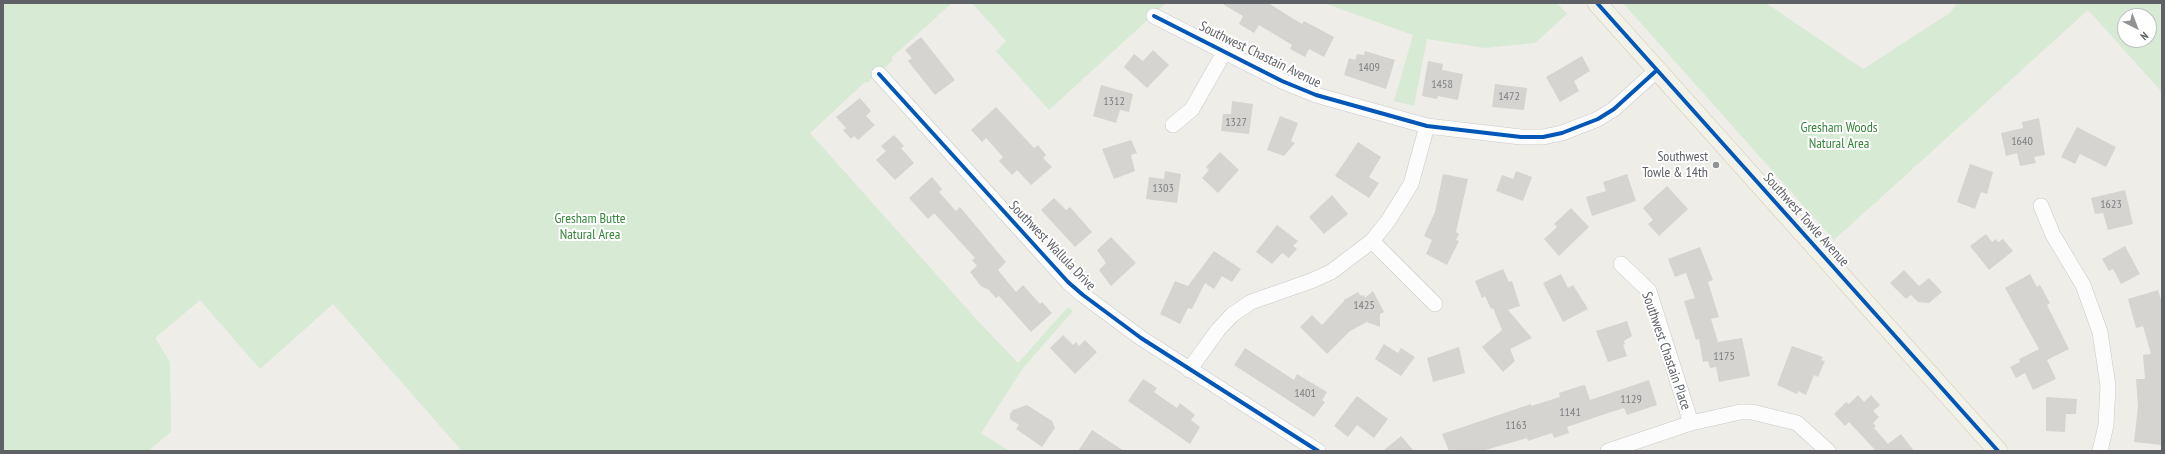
<!DOCTYPE html>
<html>
<head>
<meta charset="utf-8">
<style>
	body { margin:0 }
	#map { position:relative; width:2165px; height:454px; overflow:hidden; background:#eeede8; font-family:"PT Sans Narrow",sans-serif }
	canvas { display:block }
	.frame { position:absolute; inset:0; border:4px solid #5e6166; pointer-events:none }
	.north { position:absolute; left:2117px; top:8px; width:40px; height:40px; box-sizing:border-box; background:#fff; border:1px solid #bfc0c2; border-radius:50%; rotate:138deg; font-size:11px; font-weight:700; line-height:16px; text-align:center; color:#5e6166 }
	.north::after { content:''; display:block; margin:auto; width:14px; height:18px; background:#909294; clip-path:polygon(50% 0,100% 100%,50% 72%,0 100%) }
</style>
</head>
<body>
<div id="map">
<canvas width="2165" height="454"></canvas>
<div class="frame"></div>
<div class="north">N</div>
</div>
<script>
const c = document.querySelector('canvas').getContext('2d');
c.lineJoin = 'round';
function paint(path, color) { c.fillStyle = color; c.fill(path, 'evenodd'); }
const poly = rows => new Path2D(rows.map(r => 'M' + r).join(''));
function trace(path, color, width, dash) { c.strokeStyle = color; c.lineWidth = width; c.lineCap = dash ? 'butt' : 'round'; c.setLineDash(dash || []); c.stroke(path); }
function label(font, color, halo, rows, align = 'center') {
  c.font = font + ' "PT Sans Narrow",sans-serif'; c.lineWidth = 4; c.setLineDash([]); c.textBaseline = 'middle'; c.strokeStyle = halo; c.fillStyle = color; for (const [text, x, y, turn = 0] of rows) {
    c.save(); c.translate(x, y); c.rotate((+turn || 0) * Math.PI / 180); c.textAlign = isNaN(turn) ? turn : align; if (halo) c.strokeText(text, 0, 0); c.fillText(text, 0, 0); c.restore();
  }
}
paint(poly([
	[3,3,952,3,891,58,893,60,867,83,865,82,810,133,977,320,1018,363,1068,307,1073,311,1023,368,981,433,1009,451,462,451,333,304,260,369,200,300,155,338,170,362,171,432,148,451,3,451],
	[972,3,1166,3,1049,110,996,51,1006,41],
	[1324,3,1557,3,1567,14,1535,43,1485,48,1427,39,1414,106,1394,101,1413,35],
	[1623,3,1766,3,1863,69,1950,13,1957,3,2162,3,2162,92,2088,10,1834,240],
	[2125,16,2149,16,2149,40,2125,40]
]), '#d6ead4');
paint(poly([
	[1221,3,1268,3,1302,24,1304,21,1334,37,1324,57,1309,49,1305,57,1290,49,1292,45,1259,25,1254,33,1239,24,1243,16],
	[921,37,955,80,935,95,908,61,912,58,905,50],
	[1153,50,1169,65,1147,88,1124,67,1134,54,1143,61],
	[1365,51,1395,60,1386,89,1344,75,1349,58,1355,60,1357,54,1364,55],
	[1582,56,1590,71,1574,81,1579,91,1560,102,1546,77],
	[1428,61,1443,64,1442,70,1463,74,1458,100,1438,96,1437,99,1422,96],
	[1495,84,1527,88,1524,110,1492,107],
	[1101,85,1133,94,1129,112,1120,110,1116,123,1093,116],
	[860,98,871,111,866,116,875,125,858,140,854,136,851,139,843,130,846,128,836,117],
	[1232,101,1253,104,1249,134,1221,131,1223,114,1231,114],
	[996,107,1034,148,1038,145,1046,155,1043,158,1052,167,1031,185,1017,170,1012,175,999,161,1003,157,986,138,982,142,971,130],
	[1280,116,1298,123,1291,141,1295,143,1284,156,1267,150],
	[2039,118,2045,155,2034,157,2036,163,2020,166,2017,153,2006,156,2001,133,2023,128,2022,122],
	[2077,127,2116,147,2106,167,2080,154,2075,164,2061,157],
	[894,135,904,146,901,148,914,163,895,180,876,160,886,151,881,146],
	[1131,140,1137,153,1131,155,1135,171,1114,179,1102,149],
	[1358,142,1381,157,1369,177,1379,183,1369,198,1335,176],
	[1220,152,1239,170,1218,193,1202,178,1209,170,1206,167],
	[1970,164,1993,172,1987,194,1981,192,1975,209,1957,202],
	[1165,171,1181,174,1177,203,1146,199,1149,177,1164,179],
	[1516,171,1532,177,1523,201,1496,191,1502,175,1513,179],
	[1443,174,1468,179,1456,232,1459,234,1456,240,1459,241,1447,265,1426,254,1432,240,1424,236,1435,212],
	[1627,174,1636,201,1592,216,1586,197,1606,191,1603,182],
	[932,177,942,189,939,192,956,211,960,207,1006,262,998,270,1016,292,1023,285,1040,304,1042,302,1052,313,1031,332,999,296,996,298,988,289,984,288,980,285,970,272,977,266,972,260,975,258,934,213,928,219,909,198],
	[1667,186,1688,209,1659,236,1648,224,1653,220,1643,208],
	[2125,190,2133,224,2108,230,2103,213,2095,214,2091,198],
	[1332,195,1348,214,1324,234,1309,217],
	[1054,198,1066,210,1070,207,1092,232,1075,247,1041,210],
	[1571,208,1589,227,1559,256,1544,239,1557,227,1554,224],
	[1277,225,1298,241,1293,246,1297,249,1289,258,1282,253,1272,264,1256,252],
	[1986,234,1992,242,1996,239,1998,242,2003,239,2013,251,1989,270,1970,246],
	[1111,237,1136,263,1111,286,1099,270,1106,263,1097,250],
	[2125,246,2140,274,2121,284,2113,269,2109,271,2102,259],
	[1700,247,1713,280,1708,282,1719,317,1711,319,1718,342,1742,338,1750,376,1719,382,1716,367,1710,368,1708,361,1703,362,1699,339,1696,340,1684,301,1695,298,1686,273,1675,277,1668,259],
	[1214,251,1241,269,1232,282,1222,276,1214,289,1205,283,1192,309,1188,308,1180,324,1160,314,1175,281,1188,286],
	[1503,269,1509,282,1512,281,1520,306,1508,310,1532,338,1510,349,1515,361,1503,372,1482,347,1502,330,1493,308,1491,309,1485,296,1482,298,1475,281],
	[1904,270,1919,286,1929,278,1942,292,1929,303,1918,302,1911,295,1906,299,1890,283],
	[1561,274,1568,288,1573,285,1588,309,1563,322,1543,283],
	[2030,274,2037,287,2040,285,2050,303,2047,305,2069,349,2047,360,2056,379,2033,390,2025,373,2016,378,2010,367,2020,362,2019,359,2039,349,2005,288],
	[2158,290,2162,303,2162,445,2134,442,2138,406,2136,379,2145,379,2143,355,2151,354,2143,326,2136,328,2128,299],
	[1373,291,1384,312,1380,314,1380,327,1367,322,1350,331,1327,354,1300,327,1312,315,1322,325,1344,301,1344,300,1358,292,1361,296,1364,295,1365,298],
	[1627,321,1632,336,1624,341,1625,344,1623,345,1627,356,1608,362,1596,331],
	[1063,335,1073,345,1076,342,1079,346,1085,340,1097,352,1075,374,1050,348],
	[1384,344,1398,353,1401,348,1415,357,1401,376,1375,359],
	[1792,346,1823,357,1821,360,1825,361,1818,377,1814,375,1806,395,1798,391,1797,394,1777,385],
	[1459,347,1465,373,1433,382,1427,358],
	[1245,348,1294,380,1297,374,1327,392,1322,400,1325,402,1314,417,1234,365],
	[1143,379,1157,388,1154,392,1177,408,1180,403,1195,415,1191,420,1200,427,1190,444,1128,401],
	[1649,380,1657,405,1627,415,1624,408,1611,412,1567,427,1569,433,1554,438,1552,433,1528,441,1527,438,1482,451,1449,451,1442,434,1531,404,1531,406,1560,397,1559,393,1580,386,1585,385,1590,400],
	[1858,395,1864,402,1871,395,1880,405,1873,411,1879,417,1873,423,1876,426,1874,428,1888,444,1901,434,1914,451,1876,451,1849,422,1845,426,1834,414,1846,402,1849,404],
	[1357,396,1388,419,1374,438,1357,425,1348,437,1334,426],
	[2046,397,2077,399,2076,414,2066,414,2065,432,2046,431],
	[1027,405,1052,421,1055,428,1042,447,1016,429,1019,425,1010,419,1010,414,1013,410],
	[1092,430,1124,451,1078,451],
	[1401,436,1414,451,1383,451]
]), '#d5d4d1');
const minor = poly([
	[1154,16,1282,81,1316,95,1427,126,1521,137,1543,137,1562,133,1598,119,1614,109,1657,70],
	[879,74,1068,282,1083,295,1141,338,1318,451],
	[1173,125,1192,109,1225,51],
	[2041,206,2053,235,2083,285,2100,332,2108,386,2106,425,2100,451],
	[1372,241,1435,304],
	[1621,264,1649,291,1691,423],
	[1189,370,1218,330,1232,315,1251,302,1311,281,1331,272,1372,241,1388,221,1411,184,1427,126],
	[1608,451,1691,423,1740,412,1752,412,1797,423,1828,451]
]);
const major = poly([
	[1597,3,1998,451]
]);
trace(minor, '#c9c9c9', 16);
trace(major, '#d5ceb6', 20);
trace(minor, '#fcfcfc', 15);
trace(major, '#f3f2e9', 19);
trace(poly([
	[1597,3,1998,451],
	[1154,16,1282,81,1316,95,1427,126,1521,137,1543,137,1562,133,1598,119,1614,109,1657,70],
	[879,74,1068,282,1083,295,1141,338,1318,451]
]), '#0057b8', 4);
for (const [x, y, r, color] of [
	[1716,165,4,"#909294"]
]) { const dot = new Path2D(); dot.arc(x, y, r, 0, 2 * Math.PI); c.fillStyle = color; c.fill(dot); trace(dot, '#fff', 1.5); }
label('12px', '#7d7f82', null, [
	["1409",1369,68],
	["1458",1442,85],
	["1472",1509,97],
	["1312",1114,102],
	["1327",1236,123],
	["1640",2022,142],
	["1303",1163,189],
	["1623",2111,205],
	["1425",1364,306],
	["1175",1724,357],
	["1401",1305,394],
	["1129",1631,400],
	["1141",1570,413],
	["1163",1516,426]
]);
label('14px', '#5e6166', '#fff', [
	["Southwest Chastain Avenue",1260,55,26],
	["Southwest Towle Avenue",1806,220,48],
	["Southwest Wallula Drive",1052,246,46],
	["Southwest Chastain Place",1666,351,71]
]);
label('14px', '#36853b', '#fff', [
	["Gresham Woods",1839,128],
	["Natural Area",1839,144],
	["Gresham Butte",590,219],
	["Natural Area",590,235]
]);
label('14px', '#5e6166', '#fff', [
	["Southwest",1708,157],
	["Towle & 14th",1708,173]
], 'right');
</script>
</body>
</html>
